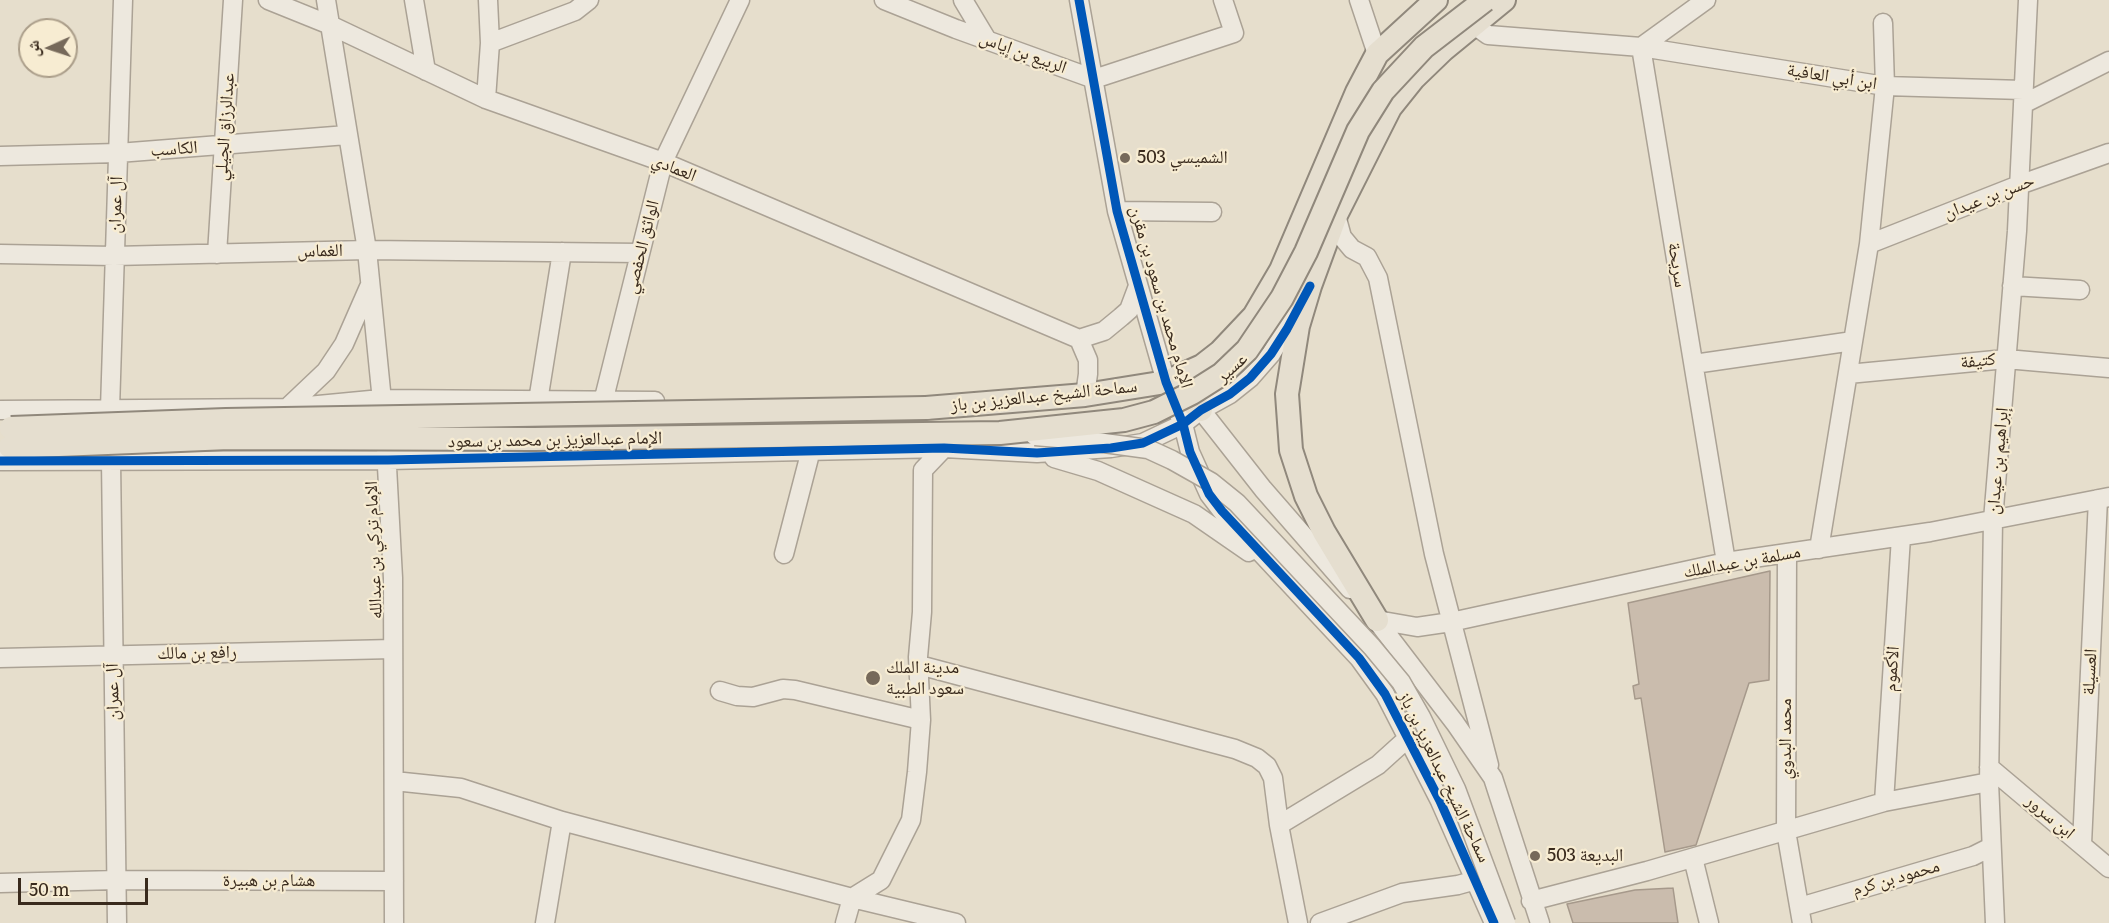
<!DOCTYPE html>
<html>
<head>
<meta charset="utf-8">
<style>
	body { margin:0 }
	#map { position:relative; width:2109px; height:923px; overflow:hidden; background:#e6decc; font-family:Literata,"Noto Naskh Arabic",serif }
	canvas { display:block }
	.north { position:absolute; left:18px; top:18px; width:60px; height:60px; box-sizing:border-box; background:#f7ecd2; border:2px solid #ab9e8a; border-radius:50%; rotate:267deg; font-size:16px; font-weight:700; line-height:24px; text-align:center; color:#392a1d }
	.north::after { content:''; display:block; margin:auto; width:21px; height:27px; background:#76695a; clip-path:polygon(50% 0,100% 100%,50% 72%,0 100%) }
	.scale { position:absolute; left:18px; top:878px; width:130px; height:27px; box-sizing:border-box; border:3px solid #392a1d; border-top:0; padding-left:8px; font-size:18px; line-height:21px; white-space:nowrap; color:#392a1d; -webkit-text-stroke:4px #f7ecd2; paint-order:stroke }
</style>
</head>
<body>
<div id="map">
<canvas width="2109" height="923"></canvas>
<div class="north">ش</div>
<div class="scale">50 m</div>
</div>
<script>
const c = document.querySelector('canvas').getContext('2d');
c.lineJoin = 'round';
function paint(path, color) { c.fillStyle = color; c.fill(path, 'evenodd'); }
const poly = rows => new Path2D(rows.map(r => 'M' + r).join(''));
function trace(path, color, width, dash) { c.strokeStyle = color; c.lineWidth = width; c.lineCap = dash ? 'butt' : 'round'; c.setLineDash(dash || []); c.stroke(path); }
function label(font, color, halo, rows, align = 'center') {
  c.font = font + ' Literata,"Noto Naskh Arabic",serif'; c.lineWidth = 4.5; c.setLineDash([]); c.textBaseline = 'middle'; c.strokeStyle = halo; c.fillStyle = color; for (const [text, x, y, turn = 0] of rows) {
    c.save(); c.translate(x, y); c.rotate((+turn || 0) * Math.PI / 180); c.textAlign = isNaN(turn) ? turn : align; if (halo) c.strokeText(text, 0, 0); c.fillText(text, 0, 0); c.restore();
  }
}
const building = poly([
	[1770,571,1769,680,1749,683,1696,845,1665,852,1641,698,1635,699,1633,686,1639,684,1628,603,1770,571],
	[1673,888,1678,923,1573,923,1567,904,1635,890,1673,888]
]);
paint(building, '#cabcad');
trace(building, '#a6998b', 1.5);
const minor = poly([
	[268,0,330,25,486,99,663,162,1079,339],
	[326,0,367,250,383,411],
	[414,0,426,71],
	[884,0,956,29,1094,79,1234,33,1223,0],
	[963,0,987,40],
	[1079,0,1117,211,1166,382,1183,424,1190,452,1209,494,1222,511,1359,658,1385,694,1440,801,1494,923],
	[1359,0,1377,54],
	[1474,25,1488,35,1641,47,1885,86,2023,90],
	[490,43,575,11,589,0],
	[1641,47,1726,562],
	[1641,47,1706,0],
	[486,99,490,43,488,0],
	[2023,104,2109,61],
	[0,156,118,153,347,135],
	[1117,211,1212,212],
	[1336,215,1342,237,1352,249,1367,257,1378,278,1434,554,1489,765],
	[1869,244,2019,185,2109,153],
	[0,254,114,256,367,250,640,253],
	[217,254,233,0],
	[2012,286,2080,290],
	[1079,339,1104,331,1121,317,1129,310,1138,286],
	[1694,364,1853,341],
	[1848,374,2006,359,2109,368],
	[1073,395,1085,395,1088,374,1088,360,1079,339],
	[538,401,562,252],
	[603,402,663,162,740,0],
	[287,408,326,371,344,344,369,287],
	[110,409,123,0],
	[0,410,287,408,381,399,655,401],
	[1201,410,1263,489,1350,589],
	[386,448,393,578,394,923],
	[1054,458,1098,471,1194,514,1249,552],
	[111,460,117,923],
	[0,461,388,460,944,448,1037,453,1111,448,1143,443,1183,424,1201,410,1230,394,1250,378,1271,354,1298,309],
	[1819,549,1869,244,1885,86,1883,23],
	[784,554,811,450],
	[1787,554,1786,831,1802,923],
	[1374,617,1455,723,1493,778,1540,923],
	[1377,620,1417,627,1451,622,1726,562,1930,532,2109,497],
	[0,658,393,649],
	[919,665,1235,749,1257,758,1267,766,1273,778,1279,825,1298,923],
	[720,691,737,696,753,697,783,689,795,690,921,720],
	[1989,767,2109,868],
	[394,781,461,788,562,821],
	[1884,802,1901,537],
	[1279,825,1378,765,1409,737],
	[2082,844,2098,499],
	[1693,858,1709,923],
	[0,883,116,880,394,881],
	[1531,901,1647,871,1884,802,1989,782],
	[1800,907,1973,856,1991,847],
	[545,923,562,821,852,898,956,923],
	[845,923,852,898,881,880,911,820,917,772,921,720,918,657,922,612,923,470,944,448],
	[1320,923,1402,893,1458,885,1476,880],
	[1995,923,1989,782,1993,520,2017,231,2028,0]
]);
const major = poly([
	[1166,382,1202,366,1220,352,1254,316,1281,270,1357,92,1377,54,1436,0],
	[926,408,1085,395,1166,382,1201,410],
	[1377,620,1324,532,1306,496,1291,450,1287,394,1298,326,1310,286,1336,215,1390,108,1414,78,1443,50,1504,0]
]);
trace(minor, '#aba295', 21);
trace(major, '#90887c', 26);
trace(minor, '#ede8de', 18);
trace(major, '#e5decf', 22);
const minorBridge = poly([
	[1035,436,1082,440,1148,449,1172,460,1211,482,1237,503,1372,647,1401,682,1421,717,1456,789,1506,923]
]);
const majorBridge = poly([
	[11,428,226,420,926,408],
	[10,447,229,438,534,439,1000,433,1124,420,1154,412,1192,393,1222,374,1247,350,1282,298,1306,252,1358,131,1383,91,1424,47,1485,0]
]);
trace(minorBridge, '#aba295', 21, []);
trace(majorBridge, '#90887c', 26, []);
trace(minorBridge, '#ede8de', 18);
trace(majorBridge, '#e5decf', 22);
trace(poly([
	[1079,0,1117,211,1166,382,1183,424,1190,452,1209,494,1222,511,1359,658,1385,694,1440,801,1494,923],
	[0,461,388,460,944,448,1037,453,1111,448,1143,443,1183,424,1201,410,1230,394,1250,378,1271,354,1287,329,1310,286]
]), '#0057b8', 9);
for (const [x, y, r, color] of [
	[1125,158,6,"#76695a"],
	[873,678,8,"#76695a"],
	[1535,856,6,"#76695a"]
]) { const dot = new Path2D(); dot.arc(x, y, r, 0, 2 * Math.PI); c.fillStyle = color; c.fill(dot); trace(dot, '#f7ecd2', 2); }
label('18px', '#392a1d', '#f7ecd2', [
	["الربيع بن إياس",1023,53,20],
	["ابن أبي العافية",1832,77,9],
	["عبدالرزاق الجيلي",225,127,-86],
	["الكاسب",174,149,-4],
	["العمادي",674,168,22],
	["حسن بن عيدان",1989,197,-21],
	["آل عمران",116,205,-88],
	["الواثق الحفصي",642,247,-76],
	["الغماس",320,251,-1],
	["سريحة",1677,265,81],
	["الإمام محمد بن سعود بن مقرن",1161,297,74],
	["كتيفة",1978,361,-6],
	["عسير",1232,368,-42],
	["سماحة الشيخ عبدالعزيز بن باز",1044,396,-6],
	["الإمام عبدالعزيز بن محمد بن سعود",555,440,-1],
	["إبراهيم بن عيدان",1998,461,-85],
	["الإمام تركي بن عبدالله",374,550,-92],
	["مسلمة بن عبدالملك",1742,562,-10],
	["رافع بن مالك",197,653,-1],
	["الأكموم",1892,669,-86],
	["العسيلة",2090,672,-87],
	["آل عمران",113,692,-91],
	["محمد البدوي",1786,739,-90],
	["سماحة الشيخ عبدالعزيز بن باز",1444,777,64],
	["ابن سرور",2050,817,40],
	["محمود بن كرم",1896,878,-16],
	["هشام بن هبيرة",269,881]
]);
label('18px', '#392a1d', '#f7ecd2', [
	["الشميسي 503",1137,158],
	["مدينة الملك",886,668],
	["سعود الطبية",886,689],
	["البديعة 503",1547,856]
], 'left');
</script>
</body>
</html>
